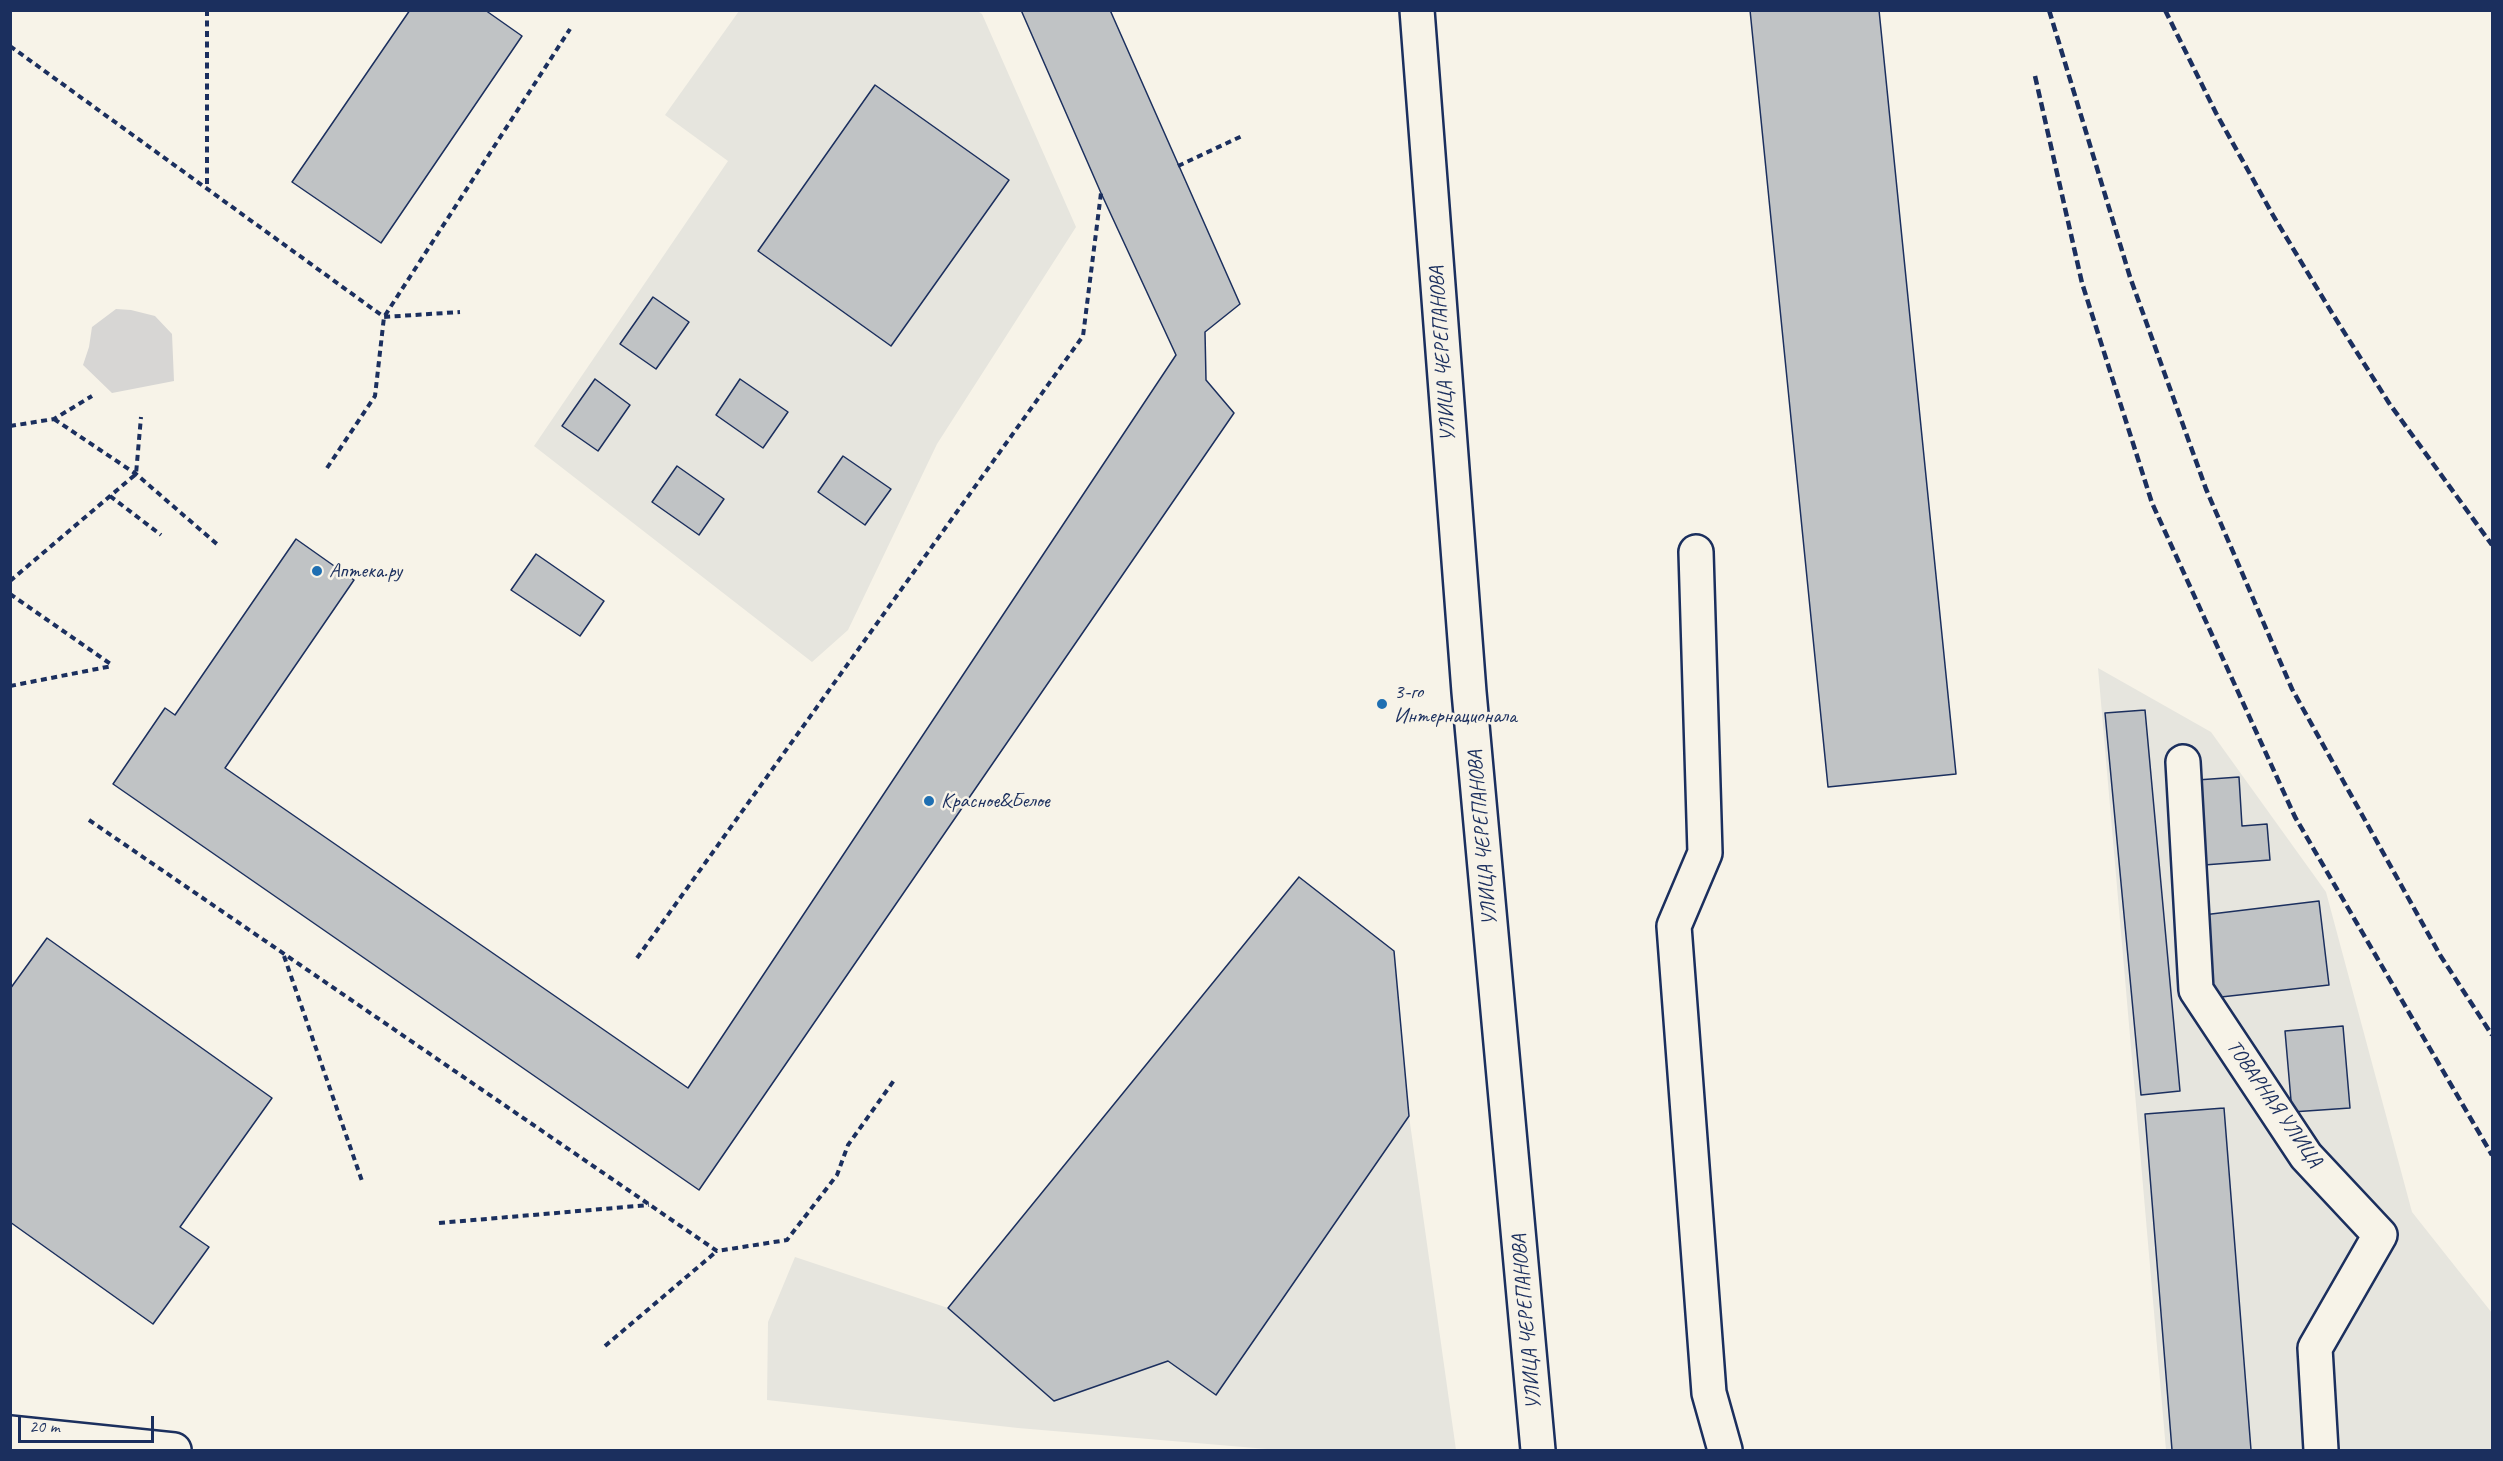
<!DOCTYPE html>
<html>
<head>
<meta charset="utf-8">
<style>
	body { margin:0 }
	#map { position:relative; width:2503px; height:1461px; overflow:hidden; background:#f7f3e8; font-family:Caveat,sans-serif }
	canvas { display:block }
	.frame { position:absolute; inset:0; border:12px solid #1b2f5e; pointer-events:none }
	.scale { position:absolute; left:18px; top:1416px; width:136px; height:27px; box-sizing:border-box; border:3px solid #1b2f5e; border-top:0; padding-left:8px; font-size:18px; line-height:21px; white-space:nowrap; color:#1b2f5e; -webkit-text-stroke:4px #f7f3e8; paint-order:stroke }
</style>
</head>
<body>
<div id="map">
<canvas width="2503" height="1461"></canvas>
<div class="frame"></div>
<div class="scale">20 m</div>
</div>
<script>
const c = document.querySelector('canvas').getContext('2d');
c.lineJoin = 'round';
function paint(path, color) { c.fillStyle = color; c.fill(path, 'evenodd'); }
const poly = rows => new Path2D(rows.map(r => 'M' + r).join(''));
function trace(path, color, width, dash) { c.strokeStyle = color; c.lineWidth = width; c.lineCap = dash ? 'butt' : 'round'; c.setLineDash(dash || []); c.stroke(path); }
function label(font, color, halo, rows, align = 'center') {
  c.font = font + ' Caveat,sans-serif'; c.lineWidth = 5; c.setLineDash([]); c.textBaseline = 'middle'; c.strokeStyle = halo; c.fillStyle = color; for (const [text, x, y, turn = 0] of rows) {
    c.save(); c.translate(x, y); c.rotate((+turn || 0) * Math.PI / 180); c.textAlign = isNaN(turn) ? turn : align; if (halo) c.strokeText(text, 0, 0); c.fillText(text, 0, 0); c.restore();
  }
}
paint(poly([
	[976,10,982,14,1076,227,937,444,848,630,812,662,534,446,728,161,665,115,739,11],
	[2098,668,2211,732,2326,892,2412,1212,2492,1313,2492,1450,2166,1450],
	[1299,877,1394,951,1409,1116,1456,1450,1279,1450,1018,1428,767,1400,768,1322,795,1257,948,1308]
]), '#e6e5de');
paint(poly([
	[116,309,131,310,155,316,172,334,174,381,112,393,83,365,89,347,92,327]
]), '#d7d6d4');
const building = poly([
	[410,10,485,10,522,36,381,243,292,182,410,10],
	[1021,10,1110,10,1240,304,1205,332,1206,380,1234,413,699,1190,113,784,165,708,175,715,296,539,354,580,225,768,688,1088,1176,355,1101,193,1021,10],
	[1750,10,1879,10,1956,774,1828,787,1750,10],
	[875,85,1009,180,891,346,758,251,875,85],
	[653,297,689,322,656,369,620,344,653,297],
	[595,379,630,405,598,451,562,426,595,379],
	[740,379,788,412,763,448,716,415,740,379],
	[843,456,891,489,865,525,818,492,843,456],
	[677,466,724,499,699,535,652,502,677,466],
	[536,554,604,601,580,636,511,590,536,554],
	[2145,710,2180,1091,2141,1095,2105,713,2145,710],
	[2239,777,2242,826,2267,824,2270,860,2204,865,2197,780,2239,777],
	[1299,877,1394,951,1409,1116,1216,1395,1168,1361,1054,1401,948,1308,1299,877],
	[2319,901,2329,985,2212,998,2203,915,2319,901],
	[47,938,272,1098,180,1227,209,1247,153,1324,10,1222,10,989,47,938],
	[2343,1026,2350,1108,2292,1112,2285,1031,2343,1026],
	[2224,1108,2251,1450,2172,1450,2145,1114,2224,1108]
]);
paint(building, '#c0c3c5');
trace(building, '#1b2f5e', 1.5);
const minor = poly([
	[1696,552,1705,853,1674,926,1709,1393,1725,1450],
	[2183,762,2196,990,2306,1156,2380,1235,2315,1348,2321,1450]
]);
const major = poly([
	[1417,10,1469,692,1538,1450],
	[10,1433,174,1450]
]);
trace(minor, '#1b2f5e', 38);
trace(major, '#1b2f5e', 38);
trace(poly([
	[207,10,207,189],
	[10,46,384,317,460,312],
	[1178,166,1242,136],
	[54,419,136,474,218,545],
	[10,426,54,419,92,396],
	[327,468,375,396,384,317,570,29],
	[110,496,161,535],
	[10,581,136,474,141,417],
	[10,594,112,665],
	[10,686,112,666],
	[89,820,717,1251,787,1240,837,1175,848,1145,895,1079],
	[284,956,362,1181],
	[637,958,1083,336,1101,193],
	[439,1223,649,1205],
	[605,1346,717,1251]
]), '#1b2f5e', 4, [6, 4.5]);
trace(minor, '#f7f3e8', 33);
trace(major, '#f7f3e8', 33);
trace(poly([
	[2049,10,2130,277,2206,489,2292,689,2440,955,2492,1035],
	[2165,10,2216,113,2274,217,2332,313,2389,403,2492,545],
	[2035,76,2082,283,2152,503,2295,817,2492,1155]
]), '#1b2f5e', 4.5, [9, 4.5]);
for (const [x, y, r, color] of [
	[317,571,6,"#1f6fb2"],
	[1382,704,6,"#1f6fb2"],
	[929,801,6,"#1f6fb2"]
]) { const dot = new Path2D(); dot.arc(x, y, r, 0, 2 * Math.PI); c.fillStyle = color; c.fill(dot); trace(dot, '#f7f3e8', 2); }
label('21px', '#1b2f5e', '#f7f3e8', [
	["УЛИЦА ЧЕРЕПАНОВА",1443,354,-94],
	["УЛИЦА ЧЕРЕПАНОВА",1483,838,-95],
	["ТОВАРНАЯ УЛИЦА",2274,1104,55],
	["УЛИЦА ЧЕРЕПАНОВА",1527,1322,-95]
]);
label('21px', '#1b2f5e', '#f7f3e8', [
	["Аптека.ру",329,571],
	["3-го",1394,692],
	["Интернационала",1394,716],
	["Красное&Белое",941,801]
], 'left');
</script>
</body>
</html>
